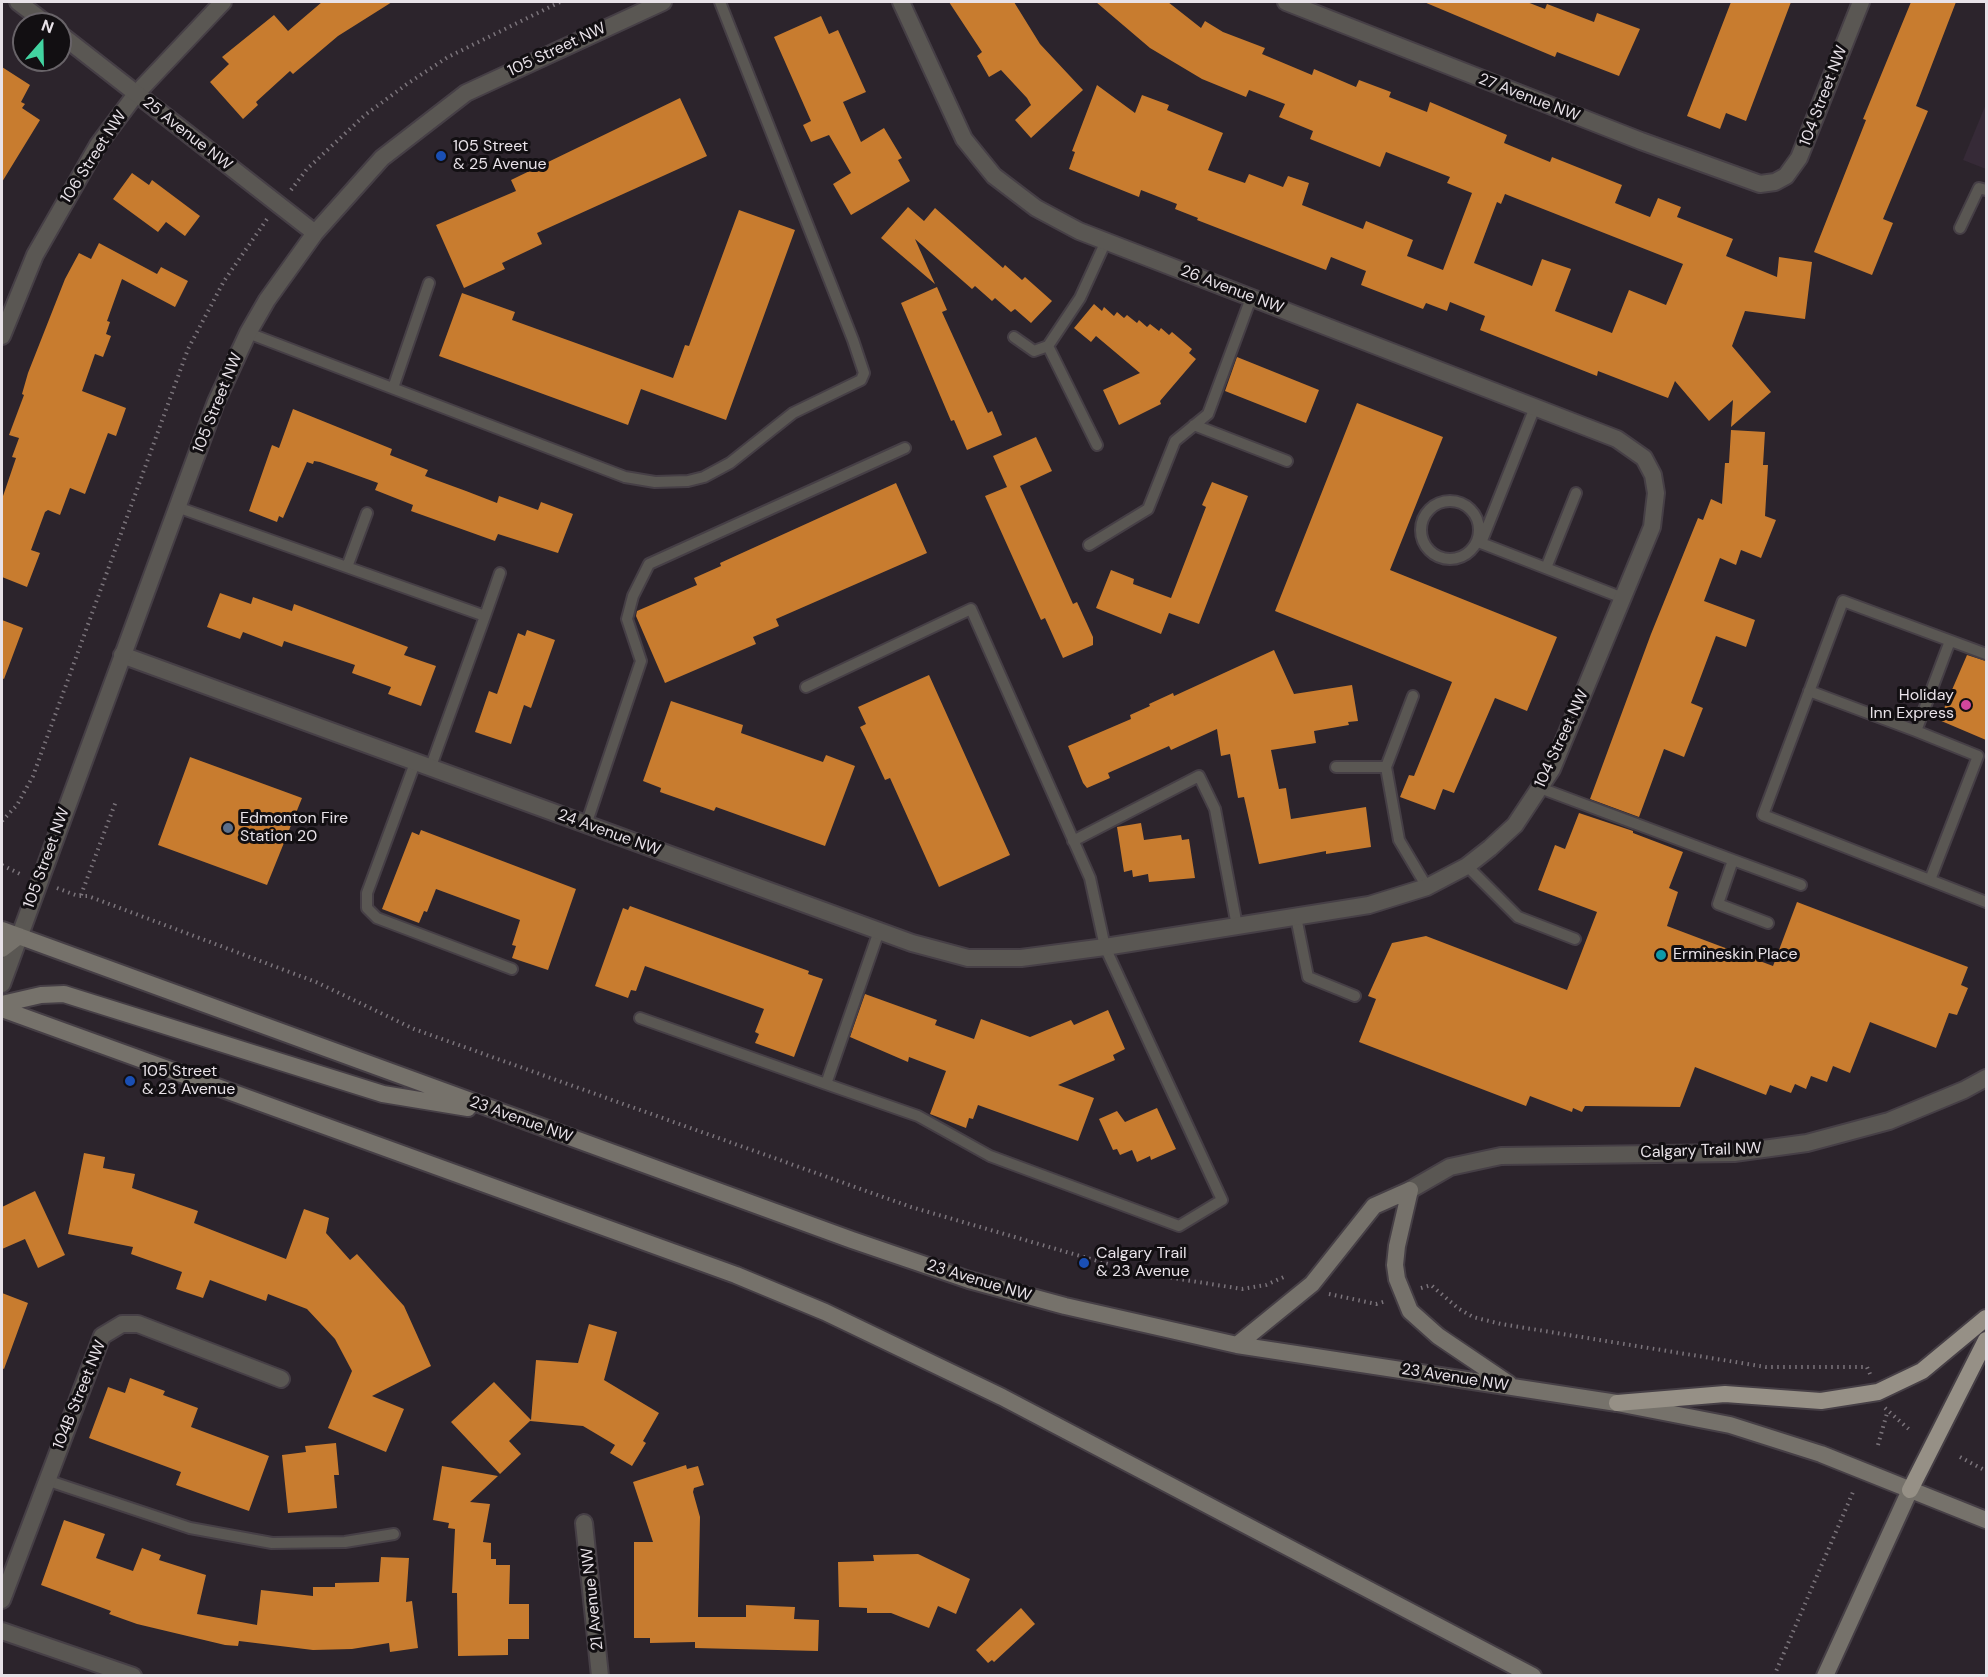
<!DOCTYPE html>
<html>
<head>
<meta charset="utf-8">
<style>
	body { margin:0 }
	#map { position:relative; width:1988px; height:1677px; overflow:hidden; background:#2c242c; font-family:"DM Sans",sans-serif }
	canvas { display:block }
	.frame { position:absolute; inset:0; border:3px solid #e8e2e8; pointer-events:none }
	.north { position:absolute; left:12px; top:12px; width:60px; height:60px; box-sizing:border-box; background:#120f12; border:2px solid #686368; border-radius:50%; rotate:20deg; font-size:16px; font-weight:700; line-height:24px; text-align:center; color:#e8e2e8 }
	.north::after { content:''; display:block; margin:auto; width:21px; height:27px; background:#42d4a1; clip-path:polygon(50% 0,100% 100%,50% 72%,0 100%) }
</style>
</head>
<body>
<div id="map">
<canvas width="1988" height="1677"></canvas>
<div class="frame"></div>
<div class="north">N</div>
</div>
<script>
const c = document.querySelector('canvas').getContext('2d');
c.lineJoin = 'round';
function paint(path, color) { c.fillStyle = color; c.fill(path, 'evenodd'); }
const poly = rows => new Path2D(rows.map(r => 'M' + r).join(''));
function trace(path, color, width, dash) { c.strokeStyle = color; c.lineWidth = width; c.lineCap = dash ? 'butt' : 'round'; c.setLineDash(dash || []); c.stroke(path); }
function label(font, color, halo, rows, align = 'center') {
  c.font = font + ' "DM Sans",sans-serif'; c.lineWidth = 6; c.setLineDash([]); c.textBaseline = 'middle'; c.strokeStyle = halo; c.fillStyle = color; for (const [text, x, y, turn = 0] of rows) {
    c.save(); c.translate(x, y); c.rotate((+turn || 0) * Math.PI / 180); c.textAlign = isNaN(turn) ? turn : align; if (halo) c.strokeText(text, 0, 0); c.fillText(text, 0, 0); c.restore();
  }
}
paint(poly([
	[1986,104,1986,169,1963,160]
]), '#362a37');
paint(poly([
	[322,2,392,2,338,36,293,74,290,71,256,102,258,105,243,119,210,82,229,64,222,57,274,15,288,31],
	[949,2,1014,2,1040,44,1083,90,1031,138,1015,120,1031,105,1027,98,1001,70,989,77,977,56,982,52],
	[1096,2,1168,2,1201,28,1205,21,1223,32,1265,48,1262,54,1312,75,1314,69,1356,87,1359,80,1391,92,1389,97,1427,112,1430,102,1507,135,1504,143,1550,162,1552,157,1622,185,1615,203,1650,217,1658,198,1681,207,1677,217,1733,239,1726,256,1777,277,1779,257,1812,262,1805,319,1745,311,1732,346,1771,392,1731,427,1733,400,1709,421,1675,381,1668,398,1598,371,1597,376,1480,330,1485,316,1450,302,1447,311,1426,303,1423,309,1361,285,1366,271,1331,257,1326,270,1197,220,1198,218,1175,209,1177,204,1141,190,1139,197,1069,169,1075,152,1072,151,1097,85,1135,113,1142,95,1169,105,1167,110,1223,133,1208,170,1245,183,1249,174,1283,187,1288,176,1309,183,1302,205,1363,229,1366,221,1413,240,1407,256,1443,270,1472,193,1447,183,1450,177,1386,152,1380,167,1310,139,1313,131,1279,117,1285,104,1249,90,1246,97,1202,79,1150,48],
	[1505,194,1683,264,1666,305,1629,290,1612,333,1555,311,1571,269,1542,259,1532,286,1474,263,1497,202,1501,204],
	[1424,2,1527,2,1545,9,1547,4,1594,22,1597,13,1640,29,1619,76,1557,52,1555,57],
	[1731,2,1791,2,1746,121,1726,113,1720,129,1687,116],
	[1911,2,1956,2,1916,106,1928,111,1883,219,1893,223,1872,275,1814,252,1866,120,1863,119],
	[821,16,829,34,838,30,866,92,843,102,861,142,884,128,902,158,898,160,910,181,851,215,833,184,851,173,829,135,811,142,803,125,811,121,774,37],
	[2,67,30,85,21,102,25,104,22,108,40,120,2,182],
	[680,98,707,156,537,233,542,244,502,263,505,269,464,288,436,225,516,191,511,180],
	[132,173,149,185,152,180,200,216,185,236,166,222,158,232,113,199],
	[908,207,924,221,935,208,1003,268,1005,265,1022,280,1025,277,1052,301,1031,323,1015,309,1011,312,995,298,992,301,975,286,972,289,915,239,935,284,881,238],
	[739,210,795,230,726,420,641,389,628,425,439,356,462,293,515,312,512,320,673,378,685,345,689,346],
	[99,243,157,274,161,267,188,281,175,307,122,279,107,321,110,322,106,334,111,336,103,357,95,354,82,391,126,408,116,436,108,433,85,494,70,488,60,515,48,510,45,512,31,550,40,553,27,587,2,577,2,499,16,458,12,457,19,438,9,435,24,395,22,394,28,373,65,279,79,253,91,259],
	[937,287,947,310,942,312,988,413,992,411,1002,435,967,450,954,420,951,421,901,303],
	[1094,304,1102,311,1104,307,1114,316,1117,312,1124,318,1127,315,1137,323,1139,320,1147,327,1150,324,1159,331,1161,328,1169,335,1172,332,1192,349,1189,353,1196,359,1160,401,1161,404,1119,425,1103,390,1140,373,1096,336,1091,342,1074,328],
	[1237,357,1319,390,1306,423,1225,391],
	[1357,403,1443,437,1390,570,1557,637,1527,711,1495,698,1454,793,1443,789,1435,810,1400,797,1409,775,1414,776,1452,682,1275,611],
	[293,409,392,449,390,455,428,470,425,476,466,491,497,503,499,496,538,510,541,502,573,514,558,553,498,534,495,541,411,511,413,505,375,490,378,483,320,462,314,461,313,464,307,462,283,518,279,516,277,522,249,511,272,445,279,448],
	[1731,430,1765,432,1763,465,1768,465,1765,516,1776,520,1761,558,1741,550,1736,565,1720,558,1704,601,1755,620,1746,647,1716,636,1691,703,1703,708,1684,757,1664,749,1639,817,1590,799,1651,634,1698,518,1703,520,1711,499,1722,504,1725,463,1729,463],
	[1036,437,1052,471,1020,486,1073,604,1077,602,1093,637,1093,645,1063,658,1045,618,1041,620,985,496,1007,487,993,456],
	[1212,482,1248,496,1199,624,1169,613,1161,634,1096,608,1111,570,1134,579,1133,584,1171,598,1206,507,1202,505],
	[896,483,927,553,776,619,779,626,753,637,756,644,665,683,636,616,637,611,697,585,694,578,721,566,720,563],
	[220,593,251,604,253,597,292,611,294,604,408,647,404,655,436,666,421,706,388,694,391,687,352,673,355,665,284,641,282,647,243,632,240,639,207,627],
	[2,620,23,628,4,679,2,678],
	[527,630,555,640,531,708,524,705,511,744,475,732,489,691,497,694,518,633,525,636],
	[1274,650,1294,694,1352,685,1358,721,1348,722,1349,725,1314,731,1316,743,1271,750,1279,789,1286,788,1291,819,1366,807,1371,847,1326,854,1326,851,1259,864,1244,797,1238,798,1230,754,1221,756,1217,729,1171,750,1169,746,1108,773,1110,778,1087,788,1083,783,1068,746,1131,719,1130,715,1150,706,1149,704,1173,693,1174,696],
	[1967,655,1986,661,1986,740,1939,720],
	[929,675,1010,855,939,887,890,778,885,780,865,737,860,727,866,724,858,707],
	[671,701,743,725,741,733,823,762,826,755,855,766,825,846,716,807,714,811,660,792,661,788,643,781],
	[190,757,302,798,267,885,158,845],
	[1579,813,1633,831,1633,833,1683,852,1669,888,1678,892,1667,926,1773,966,1797,902,1968,967,1961,985,1968,988,1957,1015,1949,1013,1936,1048,1870,1022,1850,1073,1833,1066,1827,1082,1811,1076,1806,1089,1795,1084,1791,1093,1770,1085,1766,1095,1695,1067,1680,1107,1585,1106,1582,1112,1573,1108,1572,1112,1530,1096,1526,1106,1359,1042,1376,999,1368,996,1392,943,1426,936,1567,990,1597,912,1538,890,1555,845,1565,849],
	[1141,823,1144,840,1181,835,1182,840,1189,839,1195,878,1149,882,1148,874,1133,877,1132,870,1124,872,1117,827],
	[421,830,576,889,548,970,512,958,516,946,512,945,520,920,436,889,427,912,424,911,419,923,382,909,412,832,419,835],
	[630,906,809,971,808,974,823,979,794,1057,755,1043,759,1034,755,1032,764,1009,645,966,636,991,631,990,628,998,595,986,623,908,628,910],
	[865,994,937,1020,935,1025,974,1039,981,1019,1030,1037,1071,1020,1074,1025,1108,1010,1125,1049,1113,1055,1115,1060,1058,1085,1094,1098,1078,1141,978,1105,973,1119,969,1118,966,1128,930,1114,946,1071,909,1057,908,1062,850,1037],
	[1157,1108,1176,1149,1151,1160,1150,1156,1137,1162,1132,1150,1120,1155,1117,1149,1113,1150,1099,1119,1117,1111,1125,1122],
	[84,1153,105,1157,103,1168,135,1174,132,1188,198,1211,194,1223,286,1259,304,1209,329,1218,326,1233,350,1260,357,1254,404,1306,431,1366,372,1396,404,1409,386,1452,328,1428,352,1371,335,1339,307,1309,268,1294,266,1301,210,1280,203,1298,176,1289,182,1272,131,1254,133,1247,68,1234],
	[35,1191,65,1255,38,1268,25,1239,2,1249,2,1207],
	[2,1293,28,1303,4,1369,2,1368],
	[589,1324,617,1332,604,1380,659,1413,643,1441,646,1443,632,1466,610,1453,615,1445,583,1426,530,1421,509,1441,521,1454,500,1474,451,1422,494,1382,531,1420,536,1360,578,1363],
	[130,1378,165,1391,163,1395,198,1408,191,1427,269,1456,249,1511,176,1485,181,1472,89,1438,108,1387,125,1393],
	[336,1443,339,1475,334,1475,337,1508,288,1513,282,1455,306,1452,305,1446],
	[686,1465,687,1469,698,1466,704,1485,694,1488,693,1492,700,1517,698,1617,746,1617,746,1605,795,1607,794,1619,819,1620,818,1651,695,1648,695,1642,650,1643,650,1638,634,1638,634,1542,653,1542,633,1482],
	[442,1466,498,1476,470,1502,490,1504,483,1542,491,1543,491,1559,496,1559,496,1565,510,1565,509,1604,529,1604,529,1639,508,1639,508,1655,458,1656,457,1593,452,1593,455,1529,448,1528,449,1523,433,1520],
	[64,1520,105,1534,96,1558,133,1571,142,1548,161,1555,159,1560,206,1575,197,1614,257,1625,261,1590,313,1596,313,1587,335,1587,335,1583,379,1582,381,1557,409,1558,406,1602,412,1601,418,1648,390,1652,389,1643,352,1649,313,1650,239,1641,238,1646,225,1645,137,1624,109,1614,111,1611,41,1585],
	[918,1554,970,1579,956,1614,938,1606,929,1628,891,1613,867,1613,867,1608,839,1607,838,1562,874,1561,873,1555],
	[1021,1608,1035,1624,994,1662,992,1660,988,1663,976,1650]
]), '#c87c2f');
const service = poly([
	[1960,228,1979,188,1986,190],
	[248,333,625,477,655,482,688,481,704,477,730,463,793,413,861,380,864,373,853,340,720,2],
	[1014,337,1034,351,1048,346],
	[393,388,429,283],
	[1535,407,1481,543,1623,598],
	[1194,425,1287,461],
	[1097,445,1048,346,1080,298,1106,241],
	'1421 530a29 29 0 1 1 58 0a29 29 0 1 1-58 0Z',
	[177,507,485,616,430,769],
	[1089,545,1148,509,1175,441,1208,414,1251,298],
	[347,567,367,513],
	[1546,568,1576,493],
	[485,616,500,573],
	[1986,654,1843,601,1763,815,1986,902],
	[806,687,971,609,1090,878,1105,947,1222,1200,1179,1226,990,1156,918,1116,826,1084,879,931],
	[1809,691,1916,731,1950,641],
	[1413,696,1386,767,1399,840,1427,887],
	[1916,731,1978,756,1930,880],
	[415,763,367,893,367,908,377,918,512,969],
	[1336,767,1386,767],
	[1540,788,1733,860,1718,904,1768,923],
	[586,825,641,661,627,619,633,596,649,564,905,448],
	[1073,841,1199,776,1215,809,1237,926],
	[1733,860,1801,885],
	[1467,866,1518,917,1575,939],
	[1296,917,1308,977,1355,996],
	[640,1018,826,1084],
	[46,1480,190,1528,272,1543,345,1542,394,1534]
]);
const minor = poly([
	[1286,2,1641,141,1760,184,1775,182,1786,176,1799,158,1861,2],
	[2,336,35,255,98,145,136,94,223,2],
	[122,655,912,943,968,958,1021,958,1105,947,1369,905,1427,887,1467,866,1490,848,1515,825,1552,769,1652,527,1656,493,1653,475,1644,458,1617,439,1079,231,1036,208,994,176,964,139,901,2],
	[1410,1190,1450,1167,1501,1156,1734,1153,1807,1143,1889,1121,1964,1090,1986,1078],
	[584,1523,600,1676],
	[2,1600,102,1336,122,1324,138,1324,281,1379]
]);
const tertiary = poly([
	[18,2,47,24],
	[60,34,315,233],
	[2,984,216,402,248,333,267,300,315,233,382,158,466,93,663,2],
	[2,1631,133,1676]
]);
const secondary = poly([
	[2,930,852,1240,969,1280,1065,1306,1237,1345,1617,1403,1730,1425,1821,1454,1986,1520],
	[2,949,19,936],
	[2,1004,41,995,64,994,383,1094,468,1108],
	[2,1009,736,1275,825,1312,1002,1397,1533,1676],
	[1410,1190,1397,1246,1395,1265,1397,1279,1410,1311,1438,1336,1509,1384],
	[1237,1345,1312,1284,1374,1206,1410,1190],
	[1825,1676,1910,1490]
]);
const trunk = poly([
	[1617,1403,1725,1394,1821,1401,1878,1392,1922,1371,1986,1318],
	[1910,1490,1986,1340]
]);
trace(service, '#463f46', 14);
trace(minor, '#463f46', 20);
trace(tertiary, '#463f46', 20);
trace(secondary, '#463f46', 20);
trace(trunk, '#463f46', 20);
trace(poly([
	[291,190,307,169,365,115,407,84,448,57,560,2],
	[2,821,17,805,33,776,188,349,224,281,267,219],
	[2,865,22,875],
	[57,888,78,896,88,896,316,982,414,1029,911,1207,1115,1266,1173,1278,1242,1289,1266,1285,1286,1276],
	[81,895,116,801],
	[1421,1288,1431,1285,1459,1309,1473,1317,1501,1324,1766,1367,1867,1367,1870,1374],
	[1329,1294,1376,1304,1386,1301],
	[1885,1408,1911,1431],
	[1878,1445,1887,1413],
	[1960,1457,1986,1471],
	[1774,1676,1853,1492]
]), '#7b747b', 4, [1.5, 4.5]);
trace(service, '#5a5753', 10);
trace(minor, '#5a5753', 16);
trace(tertiary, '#5a5753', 16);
trace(secondary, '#76726b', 16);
trace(trunk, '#969086', 16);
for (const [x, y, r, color] of [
	[441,156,6,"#1a4fb4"],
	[1966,705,6,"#d1479c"],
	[228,828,6,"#5c6f8a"],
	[1661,955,6,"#0f9aa8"],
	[130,1081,6,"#1a4fb4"],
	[1084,1263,6,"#1a4fb4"]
]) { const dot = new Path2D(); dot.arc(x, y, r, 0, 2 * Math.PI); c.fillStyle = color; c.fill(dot); trace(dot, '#120f12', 2); }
label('16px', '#e8e2e8', '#120f12', [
	["105 Street NW",557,50,-25],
	["104 Street NW",1824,96,-69],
	["27 Avenue NW",1529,98,21],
	["25 Avenue NW",187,134,38],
	["106 Street NW",94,157,-57],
	["26 Avenue NW",1232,290,21],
	["105 Street NW",218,403,-68],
	["104 Street NW",1562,739,-65],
	["24 Avenue NW",609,833,20],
	["105 Street NW",47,858,-70],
	["23 Avenue NW",521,1120,20],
	["Calgary Trail NW",1701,1151,-2],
	["23 Avenue NW",979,1281,17],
	["23 Avenue NW",1455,1378,9],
	["104B Street NW",80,1395,-68],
	["21 Avenue NW",593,1599,-96]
]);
label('16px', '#e8e2e8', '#120f12', [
	["105 Street",453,147],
	["& 25 Avenue",453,165],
	["Holiday",1954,696,"right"],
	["Inn Express",1954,714,"right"],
	["Edmonton Fire",240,819],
	["Station 20",240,837],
	["Ermineskin Place",1673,955],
	["105 Street",142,1072],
	["& 23 Avenue",142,1090],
	["Calgary Trail",1096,1254],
	["& 23 Avenue",1096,1272]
], 'left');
</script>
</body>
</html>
